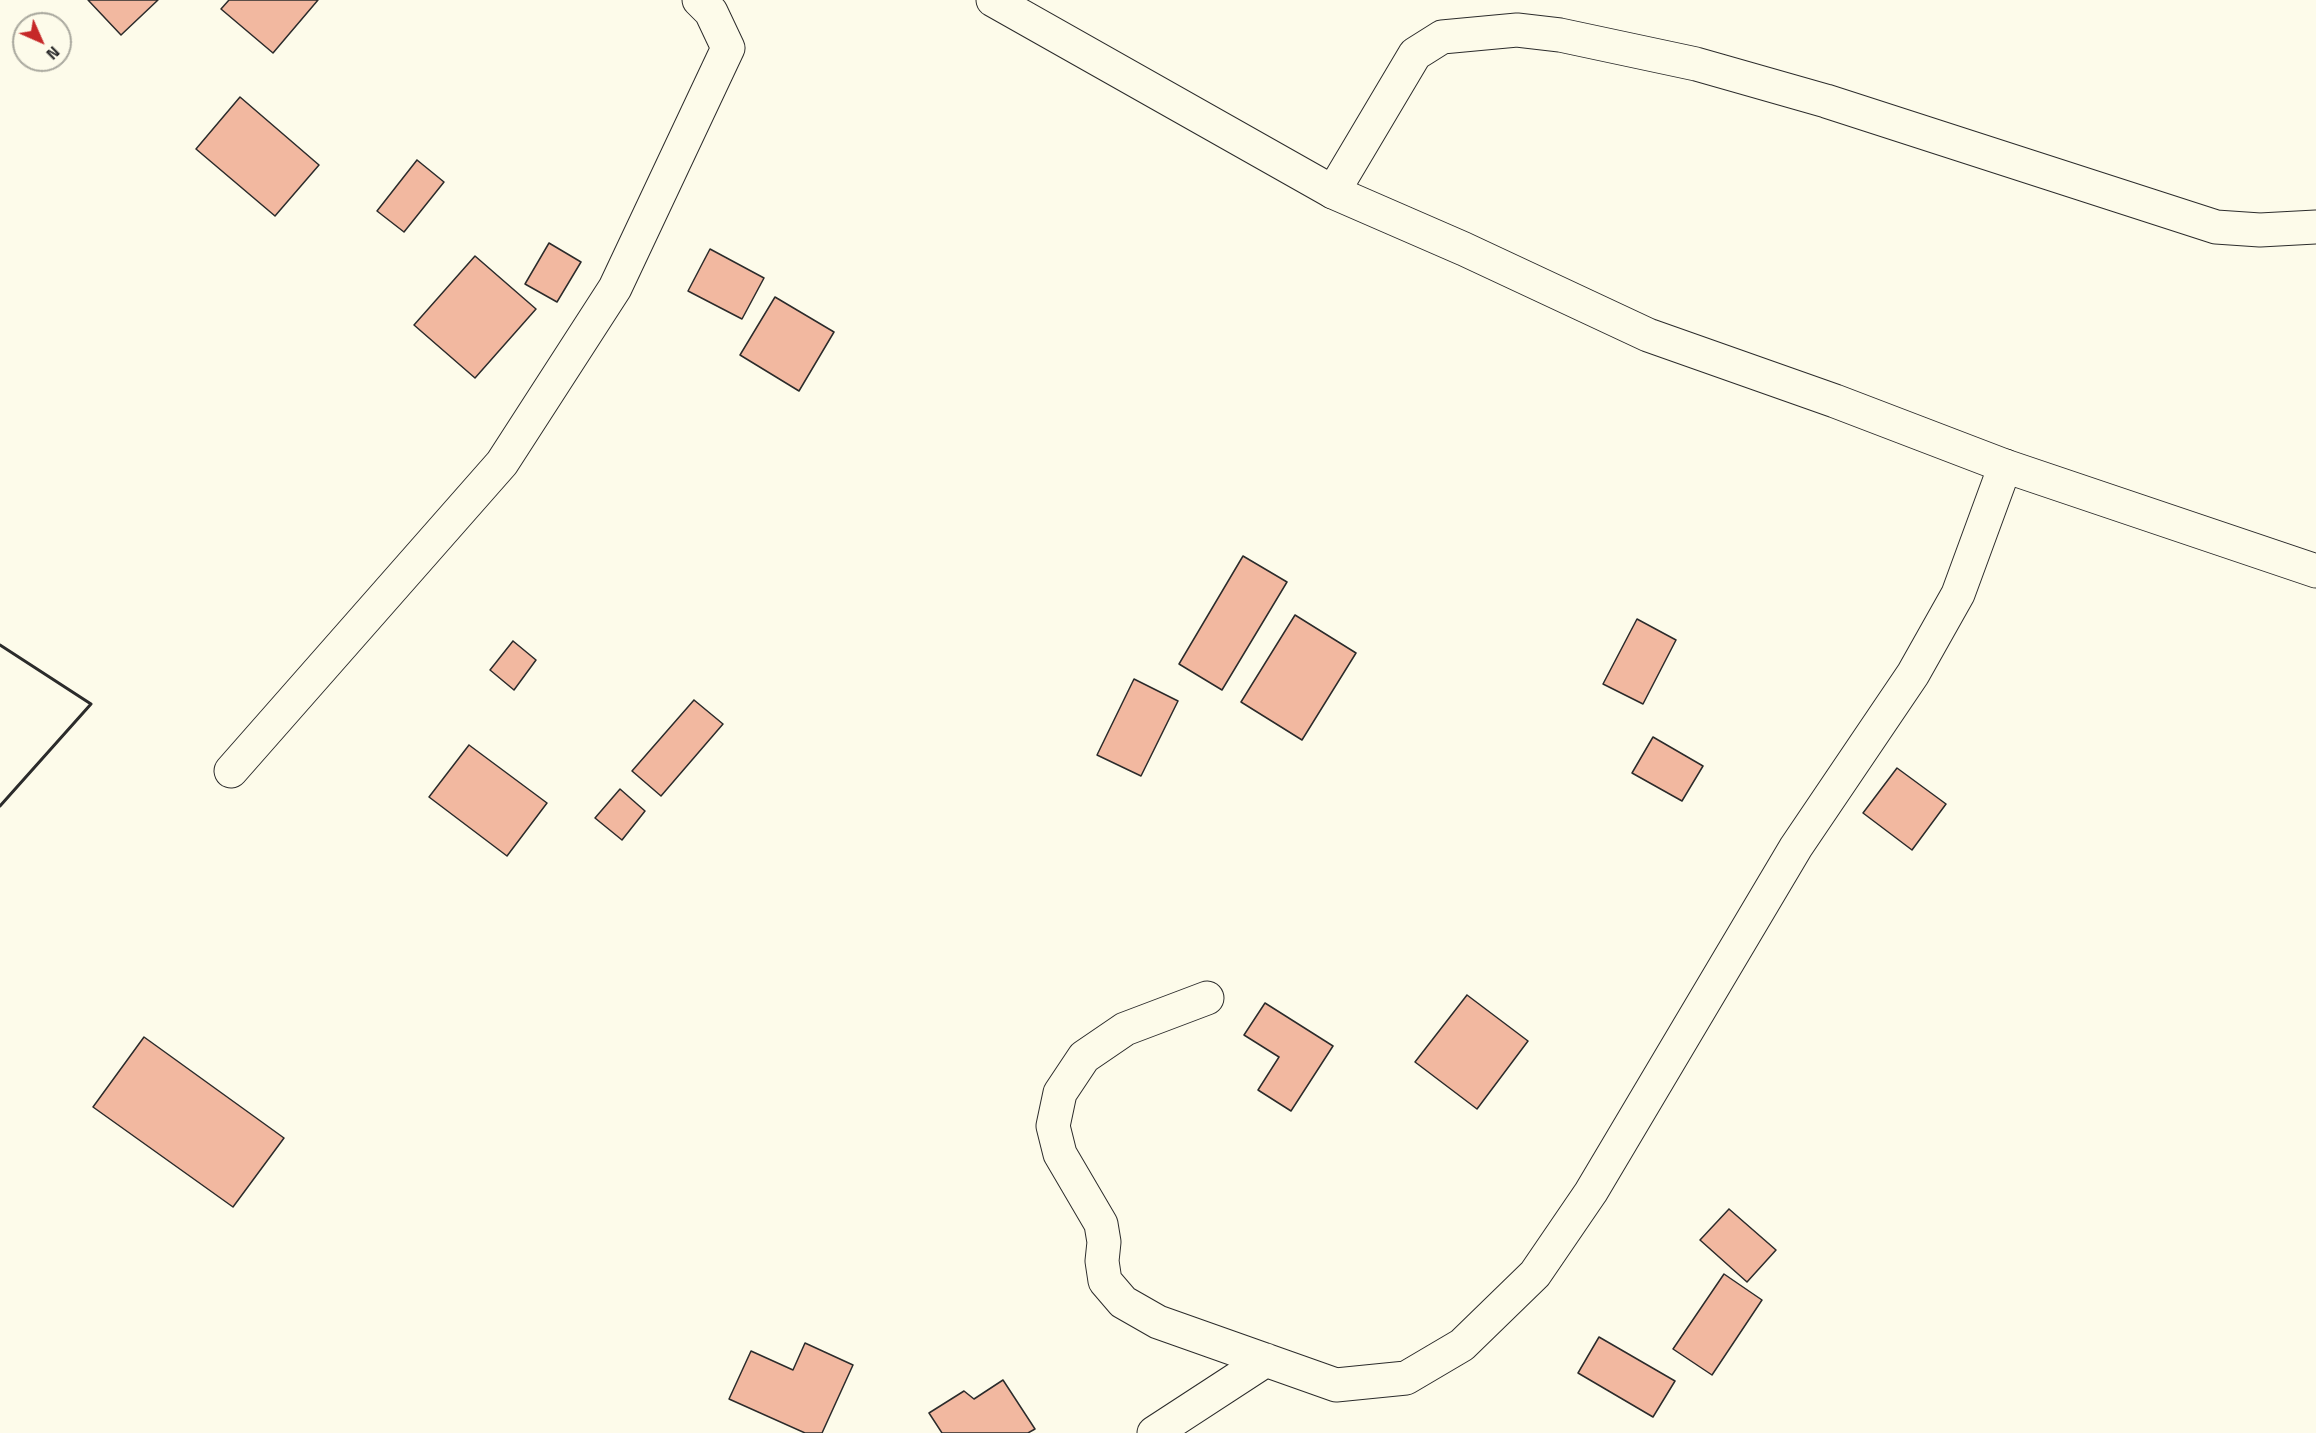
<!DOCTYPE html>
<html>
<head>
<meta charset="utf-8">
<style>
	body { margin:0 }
	#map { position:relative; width:2316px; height:1433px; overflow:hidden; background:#fdfbea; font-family:"Titillium Web",sans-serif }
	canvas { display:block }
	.north { position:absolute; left:12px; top:12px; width:60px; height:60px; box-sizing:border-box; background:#fdfbea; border:2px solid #a9a89e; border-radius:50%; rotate:135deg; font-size:16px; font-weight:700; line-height:24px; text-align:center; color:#2b2b2b }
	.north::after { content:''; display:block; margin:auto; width:21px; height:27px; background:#c62828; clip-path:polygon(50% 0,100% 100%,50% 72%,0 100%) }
</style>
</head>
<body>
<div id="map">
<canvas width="2316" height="1433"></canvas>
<div class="north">N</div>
</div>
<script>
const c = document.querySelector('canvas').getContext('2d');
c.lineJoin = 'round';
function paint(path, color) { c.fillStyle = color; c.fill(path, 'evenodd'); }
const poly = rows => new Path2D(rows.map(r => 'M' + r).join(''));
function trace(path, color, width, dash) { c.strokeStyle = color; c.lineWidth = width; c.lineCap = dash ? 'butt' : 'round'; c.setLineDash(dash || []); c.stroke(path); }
const building = poly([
	[88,0,158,0,121,35,88,0],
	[229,0,318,0,273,53,221,9,229,0],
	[240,97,319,165,275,216,196,149,240,97],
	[417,160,444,182,404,232,377,211,417,160],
	[549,243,581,262,557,302,525,284,549,243],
	[710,249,764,278,742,319,688,291,710,249],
	[475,256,536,309,475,378,414,325,475,256],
	[775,297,834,332,799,391,740,355,775,297],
	[1243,556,1287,582,1222,690,1179,664,1243,556],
	[1295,615,1356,653,1302,740,1241,702,1295,615],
	[1637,619,1676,640,1643,704,1603,684,1637,619],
	[513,641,536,660,514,690,490,670,513,641],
	[1134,679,1178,701,1141,776,1097,755,1134,679],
	[694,700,723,724,661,796,632,771,694,700],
	[1653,737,1703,766,1682,801,1632,773,1653,737],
	[469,745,547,803,507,856,429,797,469,745],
	[1897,768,1946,804,1912,850,1863,813,1897,768],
	[620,789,645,811,622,840,595,818,620,789],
	[1467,995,1528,1041,1477,1109,1415,1062,1467,995],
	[1265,1003,1333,1046,1291,1111,1258,1090,1279,1057,1244,1035,1265,1003],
	[144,1037,284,1138,233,1207,93,1107,144,1037],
	[1729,1209,1776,1250,1747,1282,1700,1240,1729,1209],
	[1724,1274,1762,1300,1712,1375,1673,1349,1724,1274],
	[1599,1337,1675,1381,1653,1417,1578,1373,1599,1337],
	[805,1343,853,1365,822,1433,805,1433,729,1399,751,1351,793,1370,805,1343],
	[1003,1380,1035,1429,1028,1433,942,1433,929,1413,964,1391,974,1399,1003,1380]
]);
paint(building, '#f2b8a0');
trace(building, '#2b2b2b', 1.5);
const street = poly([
	[1333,192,1415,54,1442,37,1517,30,1560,35,1696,64,1826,101,2216,227,2260,230,2316,227],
	[231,771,502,463,615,288,728,48,711,12,699,0],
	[1207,998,1125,1029,1084,1057,1060,1093,1053,1126,1060,1154,1101,1224,1104,1242,1102,1261,1105,1281,1123,1302,1158,1322,1336,1385,1406,1378,1462,1345,1535,1274,1591,1192,1796,847,1913,674,1958,594,2005,466],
	[1154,1433,1266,1360]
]);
const primary = poly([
	[993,0,1333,192,1464,249,1648,335,1835,401,2005,466,2316,571]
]);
trace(street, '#2b2b2b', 35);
trace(primary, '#2b2b2b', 35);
trace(street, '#fdfbea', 33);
trace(primary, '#fdfbea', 33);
trace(poly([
	[0,645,91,704,0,806]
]), '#2b2b2b', 3);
</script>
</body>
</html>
